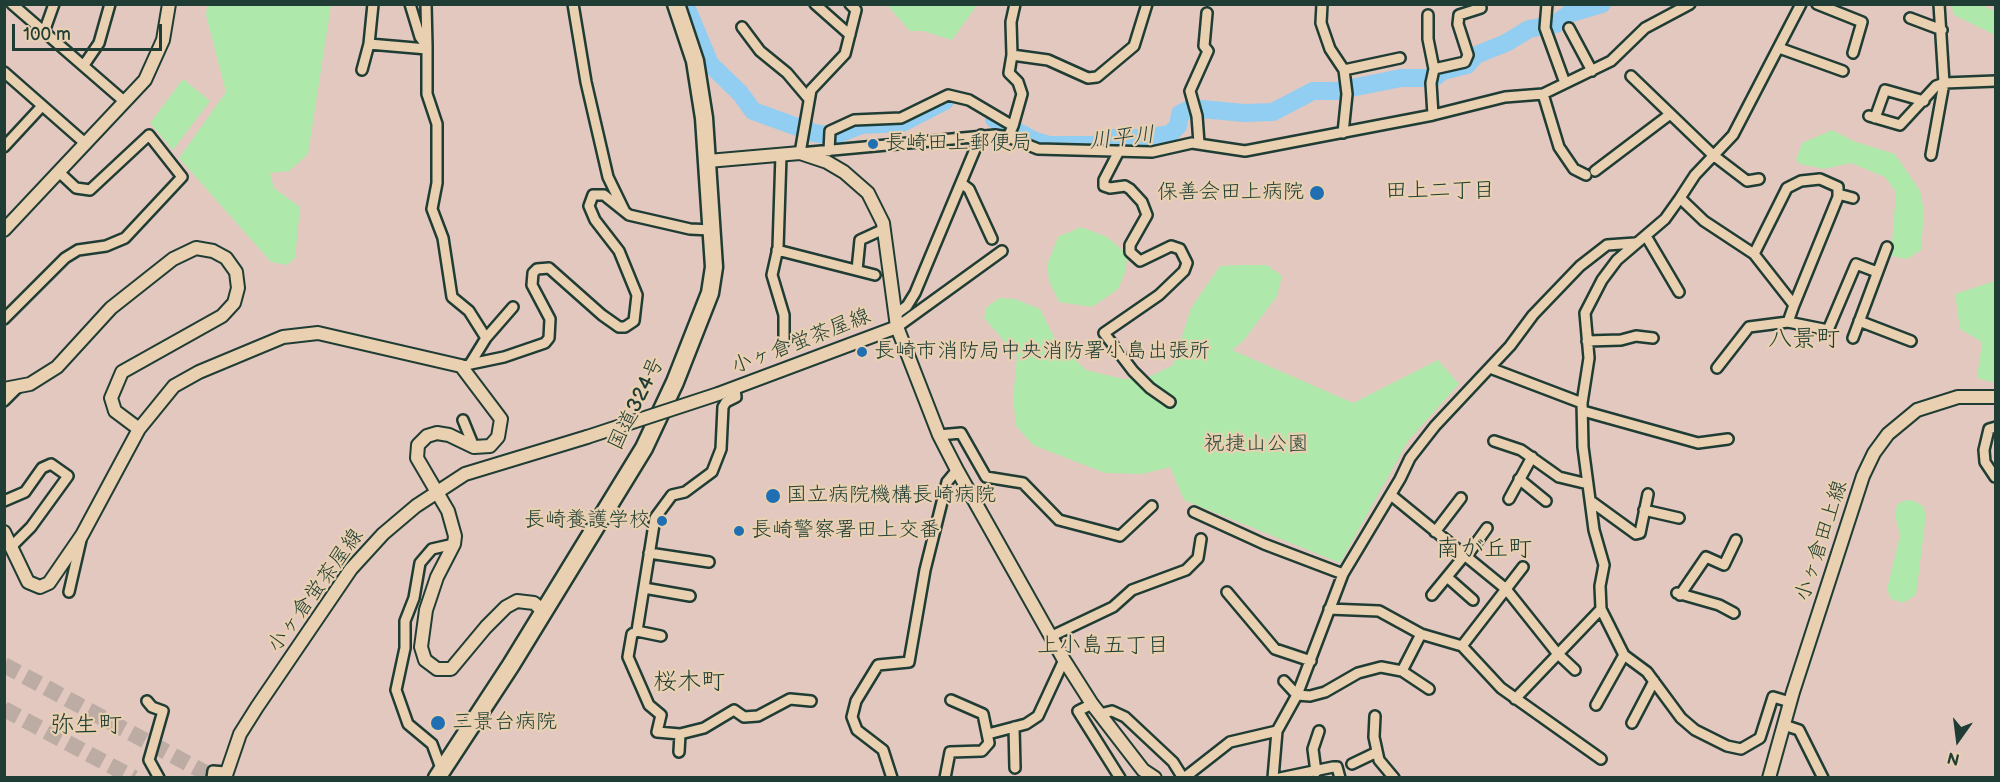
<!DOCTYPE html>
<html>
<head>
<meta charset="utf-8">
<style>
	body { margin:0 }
	#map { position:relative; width:2000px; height:782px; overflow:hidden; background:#e3c8bf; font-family:"Balsamiq Sans",sans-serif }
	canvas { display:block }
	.frame { position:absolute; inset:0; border:6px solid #1f3d34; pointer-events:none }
	.north { position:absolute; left:1928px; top:710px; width:60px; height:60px; -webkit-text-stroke:4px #e8d0b1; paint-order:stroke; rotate:194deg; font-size:16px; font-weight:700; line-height:24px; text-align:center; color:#1f3d34 }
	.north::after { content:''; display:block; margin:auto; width:21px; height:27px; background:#1f3d34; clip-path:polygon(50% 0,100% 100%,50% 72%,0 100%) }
	.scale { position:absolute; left:12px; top:24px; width:150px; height:27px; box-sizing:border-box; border:3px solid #1f3d34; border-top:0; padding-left:8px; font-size:18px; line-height:21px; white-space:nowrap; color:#1f3d34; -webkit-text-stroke:4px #e8d0b1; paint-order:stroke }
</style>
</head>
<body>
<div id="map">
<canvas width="2000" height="782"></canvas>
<div class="frame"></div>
<div class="north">N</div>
<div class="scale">100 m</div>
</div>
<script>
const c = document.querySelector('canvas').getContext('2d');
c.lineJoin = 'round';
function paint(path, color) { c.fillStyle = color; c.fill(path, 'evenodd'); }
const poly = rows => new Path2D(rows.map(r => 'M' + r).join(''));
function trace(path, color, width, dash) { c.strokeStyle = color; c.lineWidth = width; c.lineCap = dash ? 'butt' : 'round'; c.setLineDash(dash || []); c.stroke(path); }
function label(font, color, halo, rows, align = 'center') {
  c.font = font + ' "Balsamiq Sans","Klee One",sans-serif'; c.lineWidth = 4.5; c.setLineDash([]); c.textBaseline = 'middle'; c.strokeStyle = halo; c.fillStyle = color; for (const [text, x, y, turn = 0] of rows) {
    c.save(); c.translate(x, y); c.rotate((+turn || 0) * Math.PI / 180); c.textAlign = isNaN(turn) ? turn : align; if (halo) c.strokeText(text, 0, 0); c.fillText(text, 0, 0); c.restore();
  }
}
paint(poly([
	[207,5,331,5,308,154,289,171,270,173,274,188,300,207,295,258,287,265,271,262,179,158,226,92,206,15],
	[887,5,977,4,977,5,952,40,923,31,910,31],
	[1951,5,1982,5,1995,12,1995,35,1954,15],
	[183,79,210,101,173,150,150,123],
	[1832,130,1853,141,1895,154,1920,191,1924,211,1921,250,1907,259,1891,256,1896,192,1885,177,1851,163,1824,169,1800,164,1796,160,1802,143],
	[1081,227,1107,237,1127,254,1126,270,1118,289,1092,307,1059,302,1049,281,1047,265,1058,237],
	[1239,265,1267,265,1282,276,1277,296,1244,340,1232,350,1353,403,1438,360,1459,384,1408,441,1340,563,1184,500,1170,467,1142,474,1105,473,1033,445,1016,426,1013,398,1017,356,984,318,986,308,999,298,1015,299,1040,309,1056,341,1086,370,1123,379,1145,379,1173,365,1191,308,1220,266],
	[1995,281,1996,281,1995,383,1977,378,1982,342,1960,329,1955,294],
	[1906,500,1914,501,1923,506,1926,515,1916,595,1903,603,1891,599,1887,589,1900,535,1895,516,1897,504]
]), '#afe8ab');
trace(poly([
	[685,4,710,64,740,93,753,111,814,133,833,136,861,125,902,123,945,101],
	[994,119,1035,141,1049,145,1094,145,1111,138,1146,138,1170,134,1178,126,1180,114,1191,108,1244,113,1273,112,1313,91,1336,91,1401,78,1434,78,1443,71,1467,65,1476,55,1506,43,1529,29,1556,24,1569,14,1602,4]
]), '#91cef1', 18);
trace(poly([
	[4,665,215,778],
	[4,709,134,778]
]), '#bcaca3', 16, [16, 8]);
const street = poly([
	[12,4,125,102],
	[410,4,420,37,427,46,427,94,437,124,437,183,432,209,443,238,452,297,469,311,486,338,470,364],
	[426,4,427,46],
	[573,4,586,82,608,177,624,210],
	[815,4,850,35],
	[850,4,856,10,845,54,811,90,800,153,995,135,1008,137,1038,149,1152,152,1192,143,1245,151,1433,115,1505,97,1543,94,1611,61,1645,28,1690,4],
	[1322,4,1321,23,1330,49,1344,70,1347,94,1343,133],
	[1547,4,1545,28,1565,83],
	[1817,4,1862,22,1853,53],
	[1428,15,1428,39,1434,69,1431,83,1433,115],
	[1910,18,1942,30],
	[742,27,760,51,787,73,809,99],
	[1569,28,1592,71],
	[44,32,54,4],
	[369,44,427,49],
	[1779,48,1843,71],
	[1012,55,1048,60,1088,78,1097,77,1134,46,1147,4],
	[84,65,99,43,110,4],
	[1434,69,1465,62,1468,55,1458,24,1459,15,1481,8],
	[362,70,369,44,373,4],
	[1344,70,1400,58],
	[4,72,86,144],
	[1631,76,1713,155,1747,181,1759,179],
	[1543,94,1559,147,1574,169,1586,175],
	[1869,116,1900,125,1936,86,1944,83,1996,81],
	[1875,118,1885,90,1924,101],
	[1013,126,1022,94,1018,82,1009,73,1012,55,1011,22,1015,4],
	[1199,143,1197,116,1190,91,1208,51,1204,46,1207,13],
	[4,147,42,106],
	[829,151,830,131,854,120,901,118,948,95,969,100,1013,126,1008,137],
	[1119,151,1104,180,1104,186,1110,188,1125,186,1130,189,1142,202,1147,215,1130,245,1130,252,1140,261,1171,246,1180,249,1187,263,1184,271,1159,295,1104,333,1133,371,1150,388,1170,402],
	[781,155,778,248,772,275,784,315,784,342],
	[1931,155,1944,83,1939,4],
	[1595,171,1669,115],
	[961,183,969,189,992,239],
	[1838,194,1853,198],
	[1680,198,1665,219,1617,260,1602,280,1585,313,1589,358,1582,403,1583,447,1594,530,1604,565,1600,586,1601,609,1624,655,1647,672,1681,718,1695,730,1727,746,1741,749,1760,738,1773,697,1790,702],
	[1646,236,1679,292],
	[777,250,875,275],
	[1754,254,1787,188,1801,181,1820,179,1838,187,1838,197,1794,305],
	[857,270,860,240,884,229],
	[896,314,907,306,915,293,981,135],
	[4,319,65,258,78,250,106,246,125,238,182,177,149,135,90,190,76,188,60,173],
	[1859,321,1911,341],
	[1788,322,1828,330,1856,264,1877,272],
	[897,327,1002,251],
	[486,338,513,307],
	[1853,338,1887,247],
	[1587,341,1621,340,1636,336,1653,338],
	[461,366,504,357,545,343,549,338,550,319,532,285,533,273,537,269,549,268,602,315,619,327,625,327,634,321,637,295,619,251,595,220,589,206,593,195,604,195,629,215,690,229,711,230],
	[1490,368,1582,403],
	[1717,368,1749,327,1788,322,1794,305,1754,254,1704,221,1680,198,1695,175,1733,135,1801,4],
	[4,401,17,388],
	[1583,411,1698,443,1728,439],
	[463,420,474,447],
	[939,435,961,433,986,477,1023,483,1059,520,1120,536,1152,506],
	[1494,441,1521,450,1559,477,1588,484],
	[1995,477,1985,462,1984,450,1989,429,1996,427],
	[1519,479,1546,501],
	[1391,495,1506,589,1557,653,1575,670],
	[1509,499,1532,457],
	[4,501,25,492,42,468,51,464,68,476,31,527,11,547],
	[1592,502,1636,534,1640,533,1648,494],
	[1644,510,1679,518],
	[1194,512,1264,544,1343,574],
	[1435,532,1461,498],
	[649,553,709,562],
	[1466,557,1487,528],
	[1447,577,1473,600],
	[644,588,690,596],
	[69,592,81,540],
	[1227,592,1275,649,1311,661],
	[1677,593,1719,605,1734,613],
	[1432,595,1464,556],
	[1680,595,1706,557,1724,565,1736,540],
	[1329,609,1379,611,1421,634,1462,646,1501,688,1601,759],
	[637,631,655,518,672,495,685,492,712,472,721,449,723,407,726,402,736,397,735,389],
	[661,636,637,631,632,634,628,657,649,705,661,715,657,732,680,734,679,752],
	[1052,636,1113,607,1132,590,1186,570,1198,558,1201,539],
	[1462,646,1523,567],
	[1402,671,1421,634],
	[1284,681,1297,695,1310,696,1325,692,1358,673,1381,667,1402,671,1429,689],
	[1515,699,1601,609],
	[147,701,152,707,163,711,149,760,159,778],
	[1092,704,1078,711,1120,778],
	[1596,705,1624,655],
	[1100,714,1112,711,1125,717,1173,762,1183,778],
	[1375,716,1374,737,1379,760,1394,778],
	[1632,723,1654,681],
	[1784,725,1799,730,1823,778],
	[1014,727,1015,768],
	[680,734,704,728,734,710,744,717,758,716,790,699,811,701],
	[988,734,1026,724,1038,716,1064,660],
	[1352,764,1377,752],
	[442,771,432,744,408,724,396,690,405,648,405,621,414,598,420,563,432,549,454,544],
	[1316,772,1313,749,1319,731],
	[212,778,213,771,225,772],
	[892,778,883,750,857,730,852,717,856,701,878,665,909,662,925,570,947,482,957,470],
	[945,778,950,752,982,751,989,743,983,714,951,700],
	[1184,778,1230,742,1277,731],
	[1273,778,1277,731,1297,695,1343,574,1400,479,1410,458,1435,426,1510,346,1533,315,1580,266,1607,245,1635,243],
	[1280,778,1333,767,1337,767,1340,778]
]);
const secondary = poly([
	[708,161,800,153,827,162,844,172,868,193,883,223,897,327,939,435,957,470,1064,660,1092,704,1143,770,1155,778],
	[4,230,145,80,163,40,169,4],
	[4,389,30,384,57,367,111,308,173,259,196,248,213,251,226,258,236,272,238,288,234,303,222,316,122,372,111,398,115,411,139,429],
	[718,394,897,327],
	[4,532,28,582,40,587,49,583,82,535,139,429,174,386,199,372,283,337,318,333,461,366,501,419,498,437,490,446,474,447,449,435,437,433,427,436,418,445,417,458,448,511,455,536,454,544,437,577,426,610,421,647,425,660,437,669,451,669,486,627,506,607,517,601,534,603,543,611],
	[225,778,240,734,257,707,351,569,383,534,416,506,465,474,587,437],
	[1769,778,1793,692,1863,476,1874,453,1888,434,1917,410,1958,397,1996,397]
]);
const highway = poly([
	[437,778,511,665,644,448,675,382,710,293,714,267,704,118,695,61,676,4]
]);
trace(street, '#1f3d34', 14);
trace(secondary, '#1f3d34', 16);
trace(highway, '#1f3d34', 21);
trace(street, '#e8d0b1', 9);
trace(secondary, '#e8d0b1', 12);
trace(highway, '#e8d0b1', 16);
const secondaryBridge = poly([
	[587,437,718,394]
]);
trace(secondaryBridge, '#1f3d34', 16, []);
trace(secondaryBridge, '#e8d0b1', 12);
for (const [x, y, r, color] of [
	[873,144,6,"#1f6fb2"],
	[1317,193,8,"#1f6fb2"],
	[862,352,6,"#1f6fb2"],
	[773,496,8,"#1f6fb2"],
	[662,521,6,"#1f6fb2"],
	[739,531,6,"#1f6fb2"],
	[438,723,8,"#1f6fb2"]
]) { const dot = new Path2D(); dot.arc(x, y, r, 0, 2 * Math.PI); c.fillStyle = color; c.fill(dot); trace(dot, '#e8d0b1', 2); }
label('21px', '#1f3d34', '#e8d0b1', [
	["長崎田上郵便局",885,144],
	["保善会田上病院",1304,193,"right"],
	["長崎市消防局中央消防署小島出張所",874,352],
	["国立病院機構長崎病院",786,496],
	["長崎養護学校",650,521,"right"],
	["長崎警察署田上交番",751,531],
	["三景台病院",452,723]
], 'left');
label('21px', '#1f3d34', '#e8d0b1', [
	["小ヶ倉蛍茶屋線",801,342,-21],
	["国道324号",637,404,-64],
	["小ヶ倉田上線",1822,541,-72],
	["小ヶ倉蛍茶屋線",316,591,-54]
]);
label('21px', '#26463a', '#e8d0b1', [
	["祝捷山公園",1256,445]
]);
label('italic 22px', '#25443d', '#e8d0b1', [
	["川平川",1122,139,-6]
]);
label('22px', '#1f3d34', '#e8d0b1', [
	["田上二丁目",1440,191],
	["上小島五丁目",1103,646]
]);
label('24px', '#1f3d34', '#e8d0b1', [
	["八景町",1804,340],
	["南が丘町",1484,550],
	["桜木町",689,683],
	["弥生町",86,726]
]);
</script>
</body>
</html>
